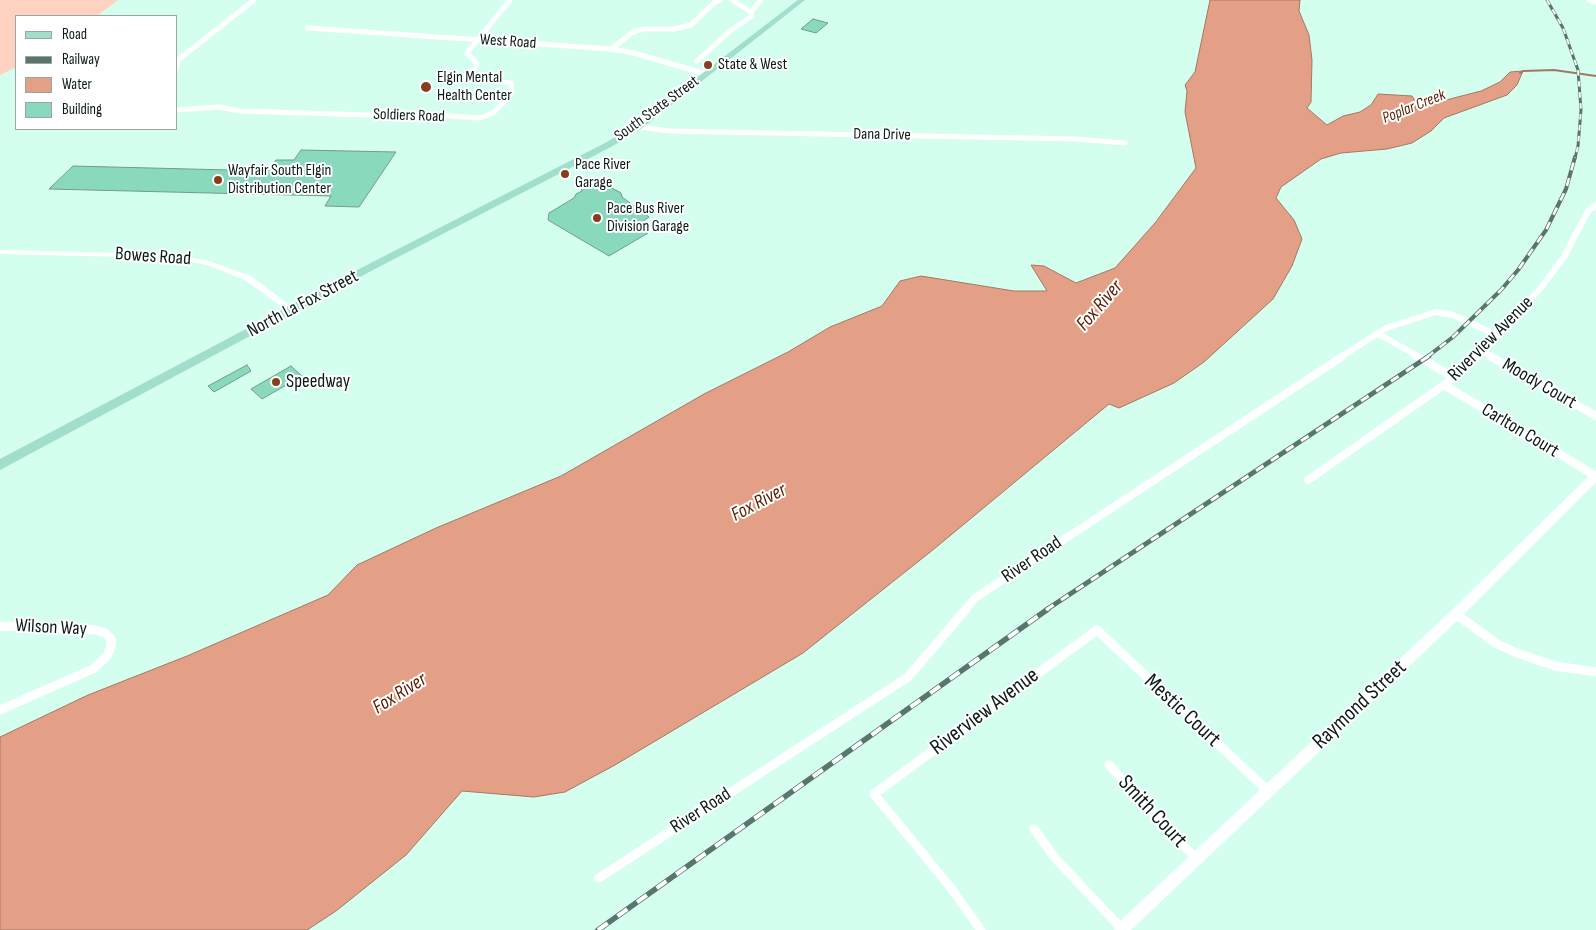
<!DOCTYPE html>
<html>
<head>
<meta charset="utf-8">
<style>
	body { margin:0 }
	#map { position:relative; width:1596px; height:930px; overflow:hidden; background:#d4ffee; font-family:"Sofia Sans Condensed",sans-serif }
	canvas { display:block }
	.legend { position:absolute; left:15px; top:15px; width:162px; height:115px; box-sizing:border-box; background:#fff; border:1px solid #9da4a2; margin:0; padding:6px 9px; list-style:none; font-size:15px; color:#0b1c16 }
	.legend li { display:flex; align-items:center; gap:10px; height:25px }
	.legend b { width:25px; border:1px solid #9da4a2 }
</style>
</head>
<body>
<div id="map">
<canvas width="1596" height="930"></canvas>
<ul class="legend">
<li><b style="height:6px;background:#a1decb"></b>Road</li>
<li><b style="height:6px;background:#5a756b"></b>Railway</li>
<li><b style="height:14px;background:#e3a086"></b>Water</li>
<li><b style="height:14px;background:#89d9bd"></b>Building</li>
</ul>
</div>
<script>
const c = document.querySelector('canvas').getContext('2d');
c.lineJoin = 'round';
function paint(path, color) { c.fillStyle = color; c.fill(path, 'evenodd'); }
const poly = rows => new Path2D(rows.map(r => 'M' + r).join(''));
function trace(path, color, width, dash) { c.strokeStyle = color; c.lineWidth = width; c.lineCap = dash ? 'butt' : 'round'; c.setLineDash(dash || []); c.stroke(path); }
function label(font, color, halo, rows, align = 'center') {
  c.font = font + ' "Sofia Sans Condensed",sans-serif'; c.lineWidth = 4; c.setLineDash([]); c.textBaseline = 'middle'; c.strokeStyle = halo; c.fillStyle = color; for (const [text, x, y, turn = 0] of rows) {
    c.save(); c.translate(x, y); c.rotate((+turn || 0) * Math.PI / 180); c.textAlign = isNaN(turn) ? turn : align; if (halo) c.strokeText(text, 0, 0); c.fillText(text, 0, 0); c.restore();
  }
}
paint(poly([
	[0,0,118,0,97,16,16,16,16,67,0,75]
]), '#fed1c0');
const water = poly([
	[1210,0,1300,0,1299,11,1309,35,1312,60,1311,102,1307,108,1327,125,1343,116,1360,112,1371,105,1378,94,1412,96,1416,102,1415,110,1425,103,1446,100,1481,91,1500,82,1510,72,1523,71,1517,85,1507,95,1444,118,1431,131,1412,143,1387,149,1341,153,1321,159,1281,187,1276,198,1294,220,1302,239,1292,266,1273,299,1204,362,1174,383,1119,408,1109,404,934,549,803,653,615,765,565,792,534,797,462,791,406,855,336,911,307,930,0,930,0,737,88,695,187,656,328,595,357,565,436,528,561,476,704,394,788,352,830,327,882,306,900,281,921,276,1014,291,1047,291,1031,265,1044,266,1076,283,1115,268,1155,223,1196,168,1185,112,1187,91,1185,85,1195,72,1210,0]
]);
paint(water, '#e3a086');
trace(water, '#a27864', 1);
trace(poly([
	[1520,73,1523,71,1554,70,1596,76]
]), '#a27864', 2);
const building = poly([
	[813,19,828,23,816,33,801,29,813,19],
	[301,150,396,152,359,207,325,206,331,196,49,189,73,166,268,171,276,160,294,160,301,150],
	[595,181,599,181,621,193,622,197,649,217,637,225,648,233,609,256,548,220,549,213,574,198,576,194,582,191,581,187,595,181],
	[247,365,251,371,214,392,208,386,247,365],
	[291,366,302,376,262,399,251,389,291,366]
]);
paint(building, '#89d9bd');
trace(building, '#739b8c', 1);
trace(poly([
	[732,0,751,12],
	[1589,0,1596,2],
	[308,28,611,49,634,53,706,74],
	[611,49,633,32,644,29,674,29,691,25,714,3,720,0],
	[697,61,730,31,752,16,751,12,761,0],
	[176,69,178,60,254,0],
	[176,110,220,107,240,111,370,115,408,113,480,118,493,113,503,103,512,91,511,83,469,77,477,64,467,53,510,0],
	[638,127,670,131,1075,139,1125,143]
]), '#fff', 5);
trace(poly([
	[1377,333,1419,357],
	[1483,352,1492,357],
	[1341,357,1386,328,1436,312,1453,315,1497,335],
	[1477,357,1539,290,1564,257,1588,211,1596,205]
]), '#fff', 6);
trace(poly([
	[1416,356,1420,358],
	[1490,356,1596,416],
	[1427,362,1453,377],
	[1444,385,1596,476],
	[1308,480,1444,385,1478,356],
	[965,610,975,598,1343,356]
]), '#fff', 8);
trace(poly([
	[1456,614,1497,644,1517,653,1555,666,1596,672],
	[0,626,95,630,105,633,111,639,111,647,107,656,93,669,0,710],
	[1109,765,1196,859],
	[1034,829,1055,858,1122,929],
	[599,878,908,677,966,609],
	[981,930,951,888,874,794,1097,630,1268,791]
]), '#fff', 9);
paint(poly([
	[0,250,172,254,209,261,251,276,296,310,295,312,289,312,245,280,207,265,172,258,0,254,0,250],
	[1596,472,1596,482,1460,618,1131,930,1114,930,1116,925,1452,610,1592,473,1596,472]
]), '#fff');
paint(poly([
	[798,0,805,0,641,129,611,147,373,270,0,470,0,459,365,266,605,143,635,125,798,0]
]), '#a1decb');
const railFar3 = poly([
	[1547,0,1563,28,1578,70,1581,110,1578,146,1575,158]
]);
const railFar2 = poly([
	[1427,357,1453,337,1501,290,1518,270,1546,230,1566,189,1575,157]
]);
const railFar1 = poly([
	[1046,610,1429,356]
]);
const rail = poly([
	[598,930,1048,609]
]);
trace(railFar3, '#5a756b', 3);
trace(railFar2, '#5a756b', 4);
trace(railFar1, '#5a756b', 5);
trace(rail, '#5a756b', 5.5);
trace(railFar3, '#fff', 2, [5.5]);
trace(railFar2, '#fff', 2.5, [8]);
trace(railFar1, '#fff', 3, [9]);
trace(rail, '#fff', 4, [12]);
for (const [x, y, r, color] of [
	[708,65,5,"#863e1f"],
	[426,87,6,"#863e1f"],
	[565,174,5,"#863e1f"],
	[218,180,5,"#863e1f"],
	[597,218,5,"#863e1f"],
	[276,382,5,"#863e1f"]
]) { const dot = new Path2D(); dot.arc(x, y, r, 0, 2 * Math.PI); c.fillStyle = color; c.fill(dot); trace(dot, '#fff', 2); }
label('16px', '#0b1c16', '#fff', [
	["West Road",508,42,4],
	["South State Street",657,109,-36],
	["Soldiers Road",409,116,2],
	["Dana Drive",882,135,1]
]);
label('16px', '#0b1c16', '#fff', [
	["State & West",718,65],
	["Elgin Mental",437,78],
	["Health Center",437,96],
	["Pace River",575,165],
	["Garage",575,183],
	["Wayfair South Elgin",228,171],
	["Distribution Center",228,189],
	["Pace Bus River",607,209],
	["Division Garage",607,227]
], 'left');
label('italic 16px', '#591e01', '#fff', [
	["Poplar Creek",1414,107,-22]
]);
label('19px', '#0b1c16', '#fff', [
	["Bowes Road",153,257,4],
	["North La Fox Street",303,304,-28],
	["Riverview Avenue",1491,339,-45],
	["Moody Court",1539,384,30],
	["Carlton Court",1520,431,31],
	["River Road",1032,560,-34],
	["Wilson Way",51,628,3],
	["River Road",701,811,-33]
]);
label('19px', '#0b1c16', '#fff', [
	["Speedway",286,382]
], 'left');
label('italic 20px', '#591e01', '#fff', [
	["Fox River",1100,306,-49],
	["Fox River",759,503,-28],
	["Fox River",400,694,-32]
]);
label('22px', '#0b1c16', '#fff', [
	["Raymond Street",1360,705,-43],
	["Mestic Court",1182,711,43],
	["Riverview Avenue",985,712,-37],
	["Smith Court",1152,812,47]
]);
</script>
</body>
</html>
